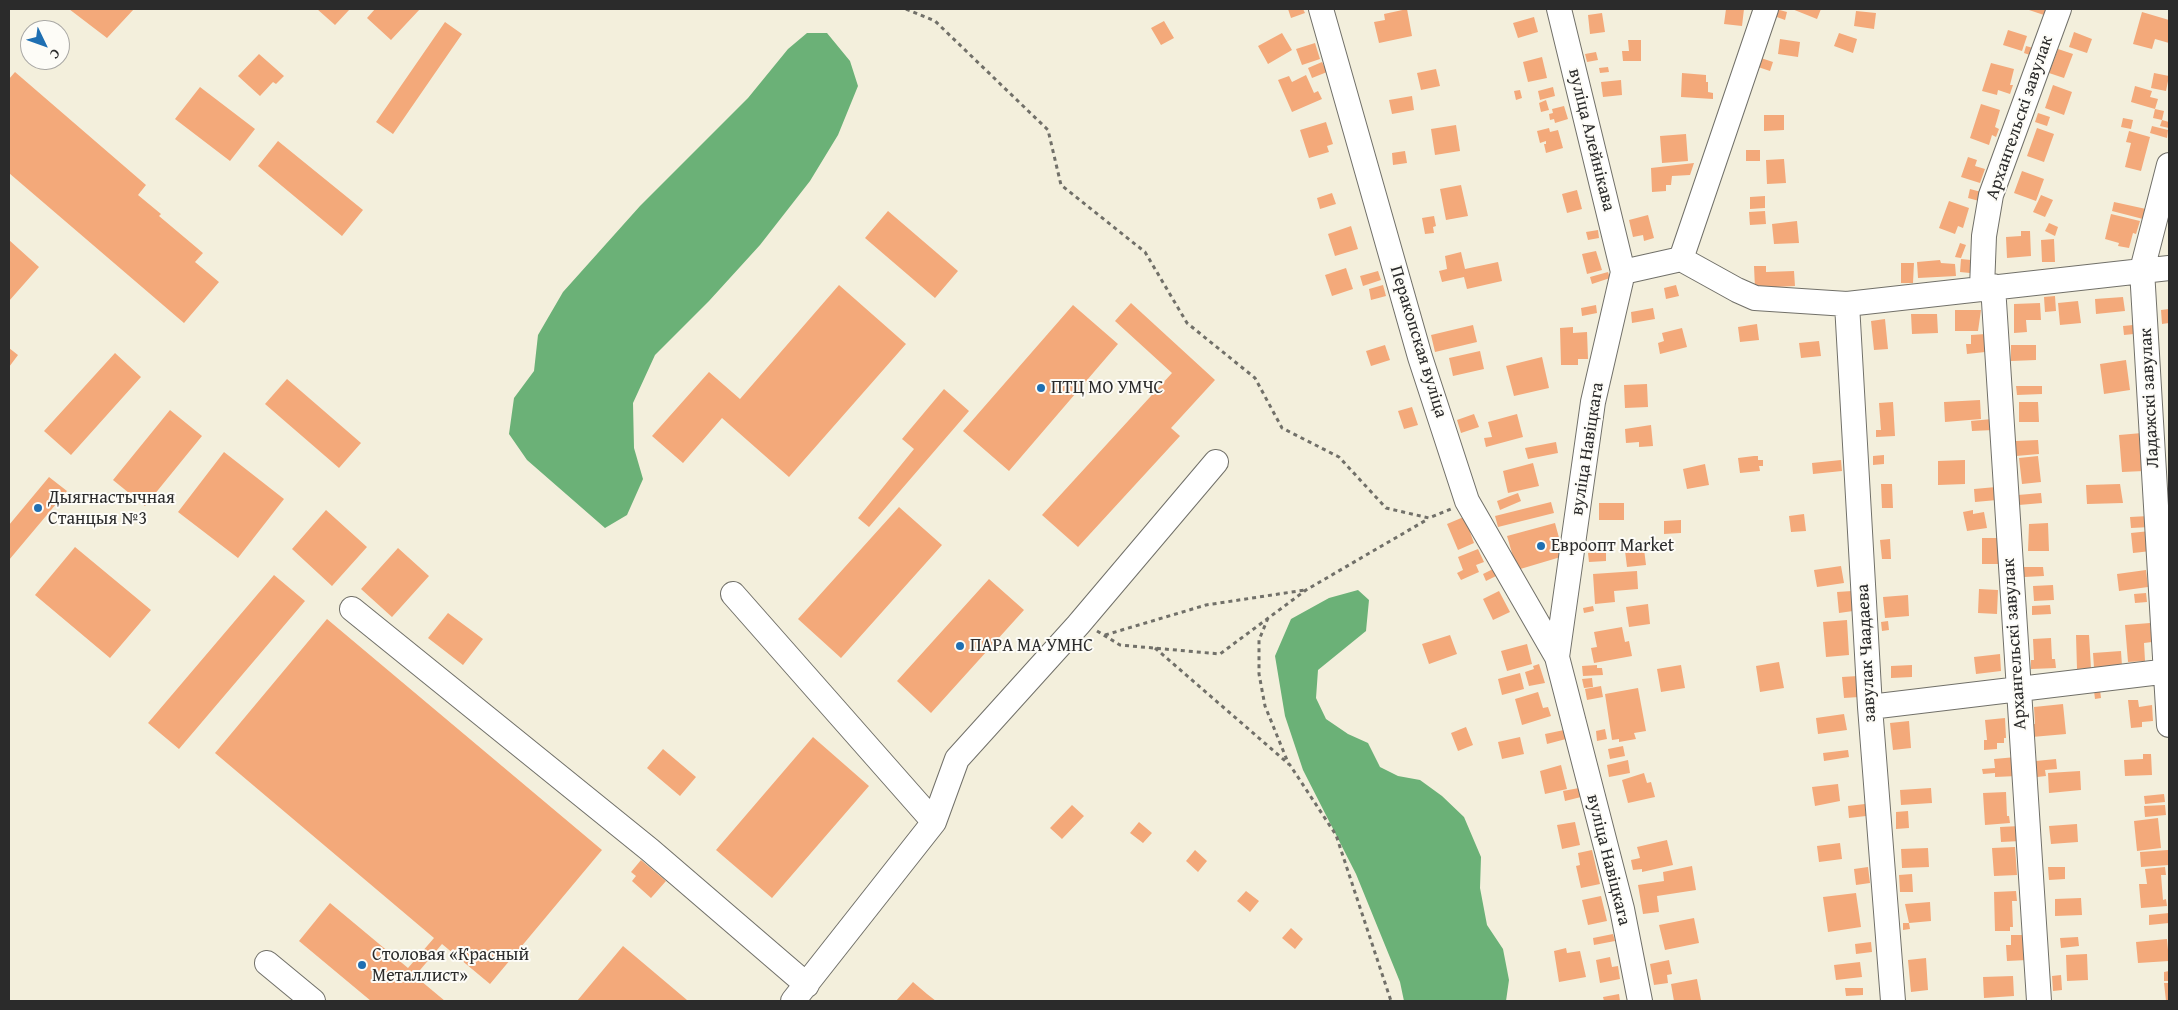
<!DOCTYPE html>
<html>
<head>
<meta charset="utf-8">
<style>
	body { margin:0 }
	#map { position:relative; width:2178px; height:1010px; overflow:hidden; background:#f3efdc; font-family:"Gentium Book Plus",serif }
	canvas { display:block }
	.frame { position:absolute; inset:0; border:10px solid #2b2b2b; pointer-events:none }
	.north { position:absolute; left:20px; top:20px; width:50px; height:50px; box-sizing:border-box; background:#fdfcf7; border:1px solid #a9a8a5; border-radius:50%; rotate:132deg; font-size:14px; font-weight:700; line-height:20px; text-align:center; color:#2b2b2b }
	.north::after { content:''; display:block; margin:auto; width:18px; height:22px; background:#1f6fb2; clip-path:polygon(50% 0,100% 100%,50% 72%,0 100%) }
</style>
</head>
<body>
<div id="map">
<canvas width="2178" height="1010"></canvas>
<div class="frame"></div>
<div class="north">С</div>
</div>
<script>
const c = document.querySelector('canvas').getContext('2d');
c.lineJoin = 'round';
function paint(path, color) { c.fillStyle = color; c.fill(path, 'evenodd'); }
const poly = rows => new Path2D(rows.map(r => 'M' + r).join(''));
function trace(path, color, width, dash) { c.strokeStyle = color; c.lineWidth = width; c.lineCap = dash ? 'butt' : 'round'; c.setLineDash(dash || []); c.stroke(path); }
function label(font, color, halo, rows, align = 'center') {
  c.font = font + ' "Gentium Book Plus",serif'; c.lineWidth = 4; c.setLineDash([]); c.textBaseline = 'middle'; c.strokeStyle = halo; c.fillStyle = color; for (const [text, x, y, turn = 0] of rows) {
    c.save(); c.translate(x, y); c.rotate((+turn || 0) * Math.PI / 180); c.textAlign = isNaN(turn) ? turn : align; if (halo) c.strokeText(text, 0, 0); c.fillText(text, 0, 0); c.restore();
  }
}
paint(poly([
	[807,33,827,33,850,61,858,86,838,135,810,181,760,245,709,301,655,355,633,403,634,448,643,479,627,515,605,528,527,460,509,434,514,398,534,371,538,335,563,292,640,206,748,98,788,49],
	[1358,590,1369,600,1366,631,1318,670,1316,698,1326,719,1348,734,1368,743,1380,767,1398,776,1420,780,1442,796,1464,817,1481,857,1480,888,1487,925,1503,949,1509,980,1506,1001,1404,1001,1400,982,1356,874,1303,770,1285,716,1275,656,1291,619,1329,598]
]), '#6bb177');
paint(poly([
	[69,9,134,9,107,38],
	[317,9,350,9,335,25],
	[375,9,420,9,391,40,367,18],
	[1288,9,1303,9,1305,13,1291,18],
	[1407,9,1412,36,1379,43,1374,22,1385,20,1384,14],
	[1726,9,1744,9,1742,26,1724,24],
	[1776,9,1787,12,1785,20,1774,16],
	[1792,9,1821,9,1817,19],
	[2026,9,2046,9,2044,15],
	[1856,11,1876,13,1874,29,1854,26],
	[2142,12,2169,20,2169,43,2155,39,2152,49,2133,44],
	[1602,13,1605,32,1590,34,1588,15],
	[1534,17,1538,32,1518,38,1513,23],
	[1164,21,1174,38,1161,45,1151,28],
	[445,22,462,34,393,134,376,122],
	[2008,30,2027,36,2022,51,2003,45],
	[2074,32,2092,39,2087,53,2069,47],
	[1282,33,1292,50,1268,64,1258,46],
	[1839,33,1857,39,1853,53,1834,46],
	[1780,39,1800,42,1798,57,1778,54],
	[1628,40,1641,40,1641,61,1623,61,1622,51,1629,51],
	[1315,43,1320,59,1302,65,1296,49],
	[2026,46,2033,48,2030,55,2024,53],
	[2058,49,2073,54,2064,78,2049,73],
	[1596,52,1598,60,1587,62,1585,54],
	[259,54,284,76,276,84,273,82,260,96,238,76],
	[1542,57,1547,78,1528,82,1523,62],
	[1761,58,1773,62,1770,71,1758,67],
	[1322,62,1327,72,1312,78,1308,68],
	[1991,63,2014,69,2010,85,2013,85,2010,94,1998,90,1997,95,1982,91],
	[1608,67,1609,72,1600,73,1599,68],
	[1436,69,1440,86,1421,90,1417,73],
	[15,72,146,185,138,195,161,214,159,216,203,253,195,262,219,282,184,323,9,173,9,79],
	[1682,73,1706,75,1706,82,1708,82,1708,92,1713,93,1713,99,1681,97],
	[2154,73,2169,76,2166,91,2151,88],
	[1306,75,1314,93,1318,91,1322,99,1292,112,1278,80,1289,76,1292,82],
	[1621,80,1622,95,1603,97,1601,82],
	[2053,85,2072,92,2064,115,2045,108],
	[2135,86,2152,91,2150,97,2158,99,2155,109,2131,102],
	[200,87,255,129,230,161,175,119],
	[1553,87,1555,96,1540,100,1538,91],
	[1520,90,1522,98,1516,100,1514,91],
	[1412,96,1414,110,1392,114,1389,100],
	[1546,100,1549,110,1541,112,1539,103],
	[1981,104,2000,110,1995,127,1999,129,1996,137,1992,135,1989,145,1970,138],
	[1564,106,1568,119,1555,123,1554,119,1550,120,1549,114,1553,113,1552,109],
	[2155,109,2164,111,2162,120,2153,118],
	[2038,113,2050,117,2047,126,2035,122],
	[1764,115,1784,115,1784,130,1764,131],
	[2123,118,2133,120,2131,129,2121,127],
	[2162,120,2169,122,2169,128,2160,126],
	[1326,122,1333,144,1327,146,1329,152,1309,158,1300,130],
	[1456,125,1460,151,1435,155,1431,129],
	[2152,126,2168,130,2167,138,2150,133],
	[1549,128,1550,132,1558,130,1563,148,1546,153,1544,144,1546,144,1546,141,1540,143,1537,131],
	[2037,128,2054,134,2044,162,2027,156],
	[2129,131,2150,137,2141,171,2125,167,2131,143,2126,142],
	[1686,134,1688,161,1662,163,1660,136],
	[278,141,363,210,342,236,258,166],
	[1746,150,1760,150,1760,161,1746,161],
	[1405,151,1407,163,1393,165,1392,153],
	[1968,157,1977,160,1975,166,1985,169,1980,183,1961,177],
	[1784,159,1786,183,1767,184,1766,160],
	[1694,163,1690,175,1672,176,1671,185,1666,185,1666,191,1652,192,1651,168],
	[2022,171,2044,179,2036,201,2014,193],
	[1461,185,1468,216,1446,220,1440,189],
	[1970,189,1985,193,1983,202,1968,198],
	[1577,190,1582,209,1567,213,1562,194],
	[1332,193,1336,204,1320,209,1317,198],
	[2041,195,2053,200,2045,217,2033,212],
	[1765,196,1765,208,1750,209,1750,197],
	[1949,201,1969,208,1963,228,1958,226,1955,234,1939,228],
	[2114,202,2146,209,2143,219,2112,211],
	[888,211,958,271,935,298,865,238],
	[1765,211,1766,224,1750,225,1749,212],
	[2111,214,2140,221,2136,234,2133,233,2129,248,2118,246,2119,243,2105,239],
	[1648,215,1654,238,1644,241,1643,235,1633,237,1629,220],
	[1434,216,1436,226,1433,227,1434,233,1425,234,1422,218],
	[1797,221,1799,243,1774,244,1772,224],
	[2049,223,2058,227,2055,236,2045,231],
	[1351,226,1358,249,1335,256,1328,234],
	[1598,230,1599,238,1588,240,1586,232],
	[2021,231,2030,231,2031,256,2007,258,2006,237,2021,236],
	[2054,239,2055,262,2042,262,2041,240],
	[9,240,39,267,9,301],
	[1960,243,1966,245,1961,258,1955,257],
	[1596,251,1602,270,1587,274,1582,254],
	[1461,252,1465,269,1498,262,1502,281,1467,289,1464,277,1442,282,1439,271,1447,269,1445,256],
	[1961,259,1971,260,1970,273,1960,272],
	[1940,260,1941,263,1955,264,1956,276,1918,278,1917,262],
	[1901,263,1914,263,1913,283,1901,283],
	[1754,266,1766,266,1766,272,1794,271,1795,286,1755,288],
	[1346,268,1353,289,1332,296,1325,275],
	[1378,271,1381,280,1363,286,1360,276],
	[1608,272,1610,278,1592,284,1590,277],
	[839,285,906,344,789,477,722,418,683,463,652,436,709,372,740,399],
	[1383,285,1386,296,1371,300,1369,289],
	[1676,285,1679,296,1666,299,1664,288],
	[2055,296,2056,311,2045,312,2044,297],
	[2123,297,2125,311,2096,314,2095,299],
	[2078,301,2081,323,2060,325,2058,303],
	[1131,303,1215,380,1171,428,1180,436,1078,547,1042,515,1172,373,1115,321],
	[2040,303,2041,320,2026,320,2027,332,2014,333,2014,304],
	[1073,305,1118,344,1009,471,963,431],
	[1596,305,1597,313,1582,316,1581,308],
	[1653,308,1655,319,1632,323,1631,312],
	[2169,309,2169,323,2162,324,2161,310],
	[1955,310,1981,310,1978,331,1955,331],
	[1911,314,1937,314,1938,333,1912,334],
	[1885,319,1888,349,1874,350,1871,321],
	[1757,324,1759,340,1740,342,1738,327],
	[1473,325,1477,342,1435,352,1431,335],
	[2133,325,2134,334,2124,335,2123,326],
	[1573,327,1573,333,1587,332,1588,359,1578,359,1578,365,1561,365,1560,328],
	[1682,328,1687,347,1660,354,1658,343,1664,341,1662,333],
	[1986,334,1985,352,1967,354,1966,344,1971,344,1971,335],
	[1819,341,1821,356,1801,358,1799,343],
	[1385,345,1390,360,1371,366,1366,351],
	[2011,345,2036,345,2036,360,2011,361],
	[9,348,18,355,9,367],
	[1480,351,1484,369,1453,376,1449,358],
	[115,353,141,377,71,455,44,431],
	[1542,357,1549,388,1514,396,1506,366],
	[2126,360,2130,390,2104,394,2100,364],
	[287,379,361,443,339,468,265,404],
	[1647,384,1648,407,1625,408,1624,385],
	[2016,386,2042,386,2042,394,2017,395],
	[944,389,969,411,869,527,858,518,914,449,902,439],
	[1980,400,1981,419,1945,422,1944,402],
	[1893,402,1895,436,1876,437,1876,430,1881,430,1879,403],
	[2019,402,2038,402,2039,422,2019,422],
	[1412,407,1418,425,1404,429,1398,411],
	[170,410,202,436,145,506,113,480],
	[1474,414,1479,427,1461,433,1457,420],
	[1517,414,1523,437,1486,447,1484,438,1492,437,1488,422],
	[1992,419,1993,430,1972,431,1971,421],
	[1651,425,1653,446,1639,447,1639,442,1626,443,1625,429],
	[2142,433,2144,471,2122,472,2119,435],
	[2038,440,2039,454,2016,456,2016,441],
	[1556,442,1558,453,1528,459,1525,448],
	[224,452,284,499,238,558,178,512],
	[1884,455,1884,464,1873,465,1873,456],
	[1754,456,1758,456,1758,460,1763,460,1763,466,1759,466,1760,471,1740,473,1738,458],
	[2038,456,2041,482,2022,484,2019,458],
	[1841,460,1842,471,1813,474,1812,463],
	[1965,460,1965,484,1938,485,1938,461],
	[1533,463,1539,486,1508,493,1503,471],
	[1705,464,1709,485,1687,489,1683,469],
	[49,477,67,491,9,560,9,525],
	[1881,484,1892,484,1893,508,1882,508],
	[2120,484,2123,503,2087,504,2086,485],
	[1996,487,1997,500,1975,502,1974,489],
	[1518,493,1521,501,1500,510,1497,501],
	[2041,493,2042,503,2019,505,2018,495],
	[1551,502,1554,513,1498,527,1495,516],
	[1599,503,1624,503,1624,520,1599,520],
	[899,507,942,545,841,658,798,619],
	[326,510,367,547,332,586,292,549],
	[1973,510,1973,514,1984,512,1987,528,1967,531,1963,512],
	[1804,514,1806,531,1791,532,1789,516],
	[1466,516,1472,531,1470,532,1474,543,1458,550,1447,524],
	[2149,516,2150,527,2131,528,2130,517],
	[1681,520,1681,533,1664,534,1664,521],
	[1555,523,1564,556,1517,570,1507,536],
	[2048,523,2049,551,2028,551,2029,524],
	[2150,531,2151,551,2133,553,2131,533],
	[1982,538,2000,538,2000,564,1982,564],
	[1890,539,1891,559,1882,559,1880,540],
	[1643,541,1646,565,1627,567,1624,543],
	[75,547,151,610,110,658,35,595],
	[398,548,429,576,392,617,361,589],
	[1478,549,1484,562,1476,565,1479,572,1461,580,1457,573,1463,570,1458,557],
	[1606,552,1606,561,1589,562,1588,553],
	[1841,566,1844,583,1817,587,1814,570],
	[2023,567,2043,567,2044,576,2024,577],
	[1493,569,1496,576,1486,581,1483,574],
	[2146,570,2148,587,2119,591,2117,574],
	[1637,571,1638,589,1614,591,1615,602,1595,604,1593,574],
	[274,575,305,601,179,749,148,723],
	[989,579,1024,610,931,713,897,681],
	[2053,585,2054,600,2034,601,2033,586],
	[1979,589,1998,590,1997,614,1978,613],
	[1499,591,1510,612,1493,620,1483,599],
	[1852,591,1853,611,1839,613,1837,592],
	[2146,593,2147,602,2135,603,2134,594],
	[1908,595,1909,616,1885,618,1883,597],
	[1648,604,1650,624,1629,627,1626,607],
	[2050,605,2051,614,2032,615,2032,606],
	[1593,606,1594,611,1584,613,1583,608],
	[448,613,483,639,463,665,428,638],
	[327,619,602,850,490,984,442,944,415,976,445,1001,371,1001,299,941,330,903,408,968,434,938,215,753],
	[1847,620,1849,655,1826,657,1823,622],
	[1888,621,1889,630,1882,631,1881,622],
	[2150,623,2152,642,2144,643,2145,661,2128,662,2125,625],
	[1622,627,1625,642,1629,641,1632,656,1594,663,1591,648,1597,647,1594,632],
	[1450,635,1457,654,1429,664,1422,644],
	[2076,635,2089,635,2091,668,2077,669],
	[2051,638,2052,659,2055,659,2056,668,2031,669,2031,660,2034,660,2033,639],
	[1527,644,1532,664,1507,671,1501,651],
	[2121,651,2122,666,2094,668,2093,653],
	[2000,654,2001,671,1976,674,1974,657],
	[1779,662,1784,688,1760,692,1756,666],
	[1539,664,1545,683,1529,686,1525,672,1534,669,1533,666],
	[1597,665,1597,668,1602,668,1603,675,1583,676,1582,666],
	[1681,665,1685,688,1661,692,1657,669],
	[1912,665,1912,677,1891,678,1891,666],
	[1520,673,1524,689,1502,695,1498,679],
	[1858,676,1859,697,1844,698,1842,677],
	[1592,678,1593,687,1584,688,1582,679],
	[1601,686,1603,697,1587,700,1585,689],
	[1638,688,1646,731,1634,733,1636,739,1619,742,1619,739,1612,740,1605,694],
	[2100,690,2101,698,2095,699,2094,691],
	[1538,692,1543,708,1548,707,1551,716,1522,725,1515,699],
	[2128,700,2138,700,2139,707,2152,705,2153,721,2142,722,2142,727,2131,728],
	[2063,704,2066,734,2032,737,2031,724,2035,724,2034,707],
	[1844,714,1847,730,1818,734,1816,718],
	[2005,718,2006,738,2004,738,2004,743,1997,743,1997,749,1984,750,1984,740,1987,740,1985,720],
	[1909,721,1911,748,1893,750,1890,723],
	[1466,727,1473,745,1458,751,1451,733],
	[1605,729,1607,739,1597,741,1596,731],
	[1564,730,1566,739,1547,744,1545,734],
	[813,737,869,786,772,898,716,850],
	[1520,737,1524,754,1502,759,1498,742],
	[1623,746,1625,756,1610,759,1608,749],
	[663,749,696,777,680,796,647,768],
	[1848,750,1849,757,1824,761,1823,753],
	[2143,754,2151,754,2152,775,2125,776,2124,760,2143,759],
	[2016,757,2017,776,1995,777,1995,773,1983,774,1982,769,1995,768,1994,759],
	[2056,759,2057,769,2045,770,2046,776,2037,777,2036,761],
	[1628,760,1630,773,1609,777,1607,765],
	[1561,765,1567,789,1545,794,1540,771],
	[2080,771,2081,790,2049,793,2048,773],
	[1644,773,1647,783,1651,782,1655,797,1628,803,1622,780],
	[1838,784,1840,801,1815,806,1812,787],
	[1579,788,1581,797,1565,801,1563,791],
	[1931,788,1932,803,1901,805,1900,790],
	[2006,792,2007,816,2009,816,2010,823,1985,825,1983,793],
	[2164,794,2165,802,2145,804,2144,796],
	[1865,804,1866,816,1849,818,1848,806],
	[1072,805,1084,816,1062,839,1050,828],
	[2165,805,2166,815,2145,817,2144,806],
	[1908,811,1909,828,1896,829,1896,812],
	[2158,818,2161,848,2137,851,2134,821],
	[1139,822,1152,833,1143,843,1130,833],
	[1575,822,1580,845,1562,849,1557,825],
	[2077,824,2078,842,2051,844,2049,826],
	[2020,826,2021,841,2001,842,2000,827],
	[1667,840,1673,865,1642,872,1642,869,1633,870,1631,860,1640,858,1637,847],
	[1840,843,1842,859,1819,862,1817,846],
	[2015,847,2017,875,1994,876,1992,848],
	[1928,848,1929,867,1902,868,1901,849],
	[1195,850,1207,861,1198,872,1186,861],
	[1592,850,1600,884,1581,888,1576,866,1580,865,1578,853],
	[2168,850,2169,865,2141,867,2140,852],
	[641,860,666,881,651,898,632,881,636,876,631,872],
	[1692,866,1696,890,1657,896,1659,912,1643,914,1638,885,1664,881,1663,872],
	[1868,867,1870,883,1856,885,1854,869],
	[2048,867,2065,867,2065,879,2049,880],
	[2165,867,2166,875,2161,875,2163,900,2166,899,2167,906,2141,908,2139,884,2147,884,2145,869],
	[1912,874,1913,892,1900,892,1899,875],
	[1246,891,1259,901,1250,912,1237,901],
	[2016,891,2017,901,2012,901,2013,927,2010,927,2010,931,1995,931,1994,892],
	[1856,893,1861,927,1828,932,1823,897],
	[1601,896,1607,921,1588,925,1582,900],
	[2081,898,2082,915,2055,916,2055,899],
	[1930,902,1931,921,1909,923,1905,904],
	[2169,913,2169,923,2149,925,2149,915],
	[1694,918,1699,943,1665,950,1659,925],
	[1903,923,1909,923,1910,929,1903,930],
	[1291,928,1303,939,1295,949,1282,938],
	[1613,934,1615,941,1594,945,1593,938],
	[2011,935,2026,935,2027,960,2007,961,2006,945,2011,945],
	[2078,937,2079,946,2061,948,2060,938],
	[2167,939,2169,961,2138,963,2136,942],
	[1871,942,1872,952,1856,954,1855,944],
	[623,946,687,1000,685,1001,577,1001],
	[1566,948,1567,953,1580,951,1586,977,1559,982,1554,951],
	[2087,954,2088,980,2067,981,2066,955],
	[1610,957,1612,967,1618,966,1620,979,1600,983,1596,960],
	[1926,958,1928,990,1911,992,1908,960],
	[1669,960,1672,974,1667,975,1668,983,1654,985,1650,964],
	[1860,962,1862,977,1836,980,1834,965],
	[2169,971,2169,981,2164,981,2164,972],
	[2061,975,2062,990,2053,991,2052,976],
	[2013,976,2014,996,1984,998,1983,977],
	[1697,979,1701,1000,1674,1001,1671,984],
	[913,982,927,994,936,1001,896,1001],
	[2164,983,2169,983,2169,1001,2166,1001],
	[1845,988,1863,988,1863,995,1846,996],
	[1619,994,1620,1001,1604,1001,1603,997]
]), '#f3a97a');
const minor = poly([
	[1321,9,1420,357,1467,501,1557,657],
	[1559,9,1623,272],
	[2169,165,2142,270,2169,725],
	[1681,259,1737,290,1755,298,1847,304,2169,268],
	[1993,286,2039,1001],
	[1982,288,1984,236,1991,195,2059,9],
	[1847,304,1870,707,1893,1001],
	[733,594,934,822],
	[352,609,650,850,807,985],
	[1870,707,2169,671],
	[267,963,313,1001],
	[793,1001,934,822,957,759,1078,625,1216,462],
	[1640,1001,1622,909,1557,657,1593,402,1623,272,1681,259,1766,9]
]);
trace(minor, '#717069', 26);
trace(poly([
	[906,9,935,21,1048,130,1061,185,1145,252,1187,323,1255,378,1282,428,1339,457,1386,508,1429,518,1451,509],
	[1268,618,1259,640,1259,674,1265,706,1289,765],
	[1097,631,1120,645,1220,654,1306,590,1428,519],
	[1105,635,1206,605,1305,590],
	[1155,648,1290,765,1336,835,1391,1001]
]), '#717069', 3, [4, 4]);
trace(minor, '#fff', 24);
for (const [x, y, r, color] of [
	[1041,388,5,"#1f6fb2"],
	[38,508,5,"#1f6fb2"],
	[1541,546,5,"#1f6fb2"],
	[960,646,5,"#1f6fb2"],
	[362,965,5,"#1f6fb2"]
]) { const dot = new Path2D(); dot.arc(x, y, r, 0, 2 * Math.PI); c.fillStyle = color; c.fill(dot); trace(dot, '#fdfcf7', 2); }
label('18px', '#2b2b2b', '#fdfcf7', [
	["Архангельскі завулак",2020,118,-71],
	["вуліца Алейнікава",1591,140,76],
	["Перакопская вуліца",1418,342,73],
	["Ладажскі завулак",2150,398,-93],
	["вуліца Навіцкага",1588,449,-81],
	["Архангельскі завулак",2015,644,-94],
	["завулак Чаадаева",1867,653,-93],
	["вуліца Навіцкага",1608,860,76]
]);
label('18px', '#2b2b2b', '#fdfcf7', [
	["ПТЦ МО УМЧС",1051,388],
	["Дыягнастычная",48,498],
	["Станцыя №3",48,519],
	["Евроопт Market",1551,546],
	["ПАРА МА УМНС",970,646],
	["Столовая «Красный",372,955],
	["Металлист»",372,976]
], 'left');
</script>
</body>
</html>
